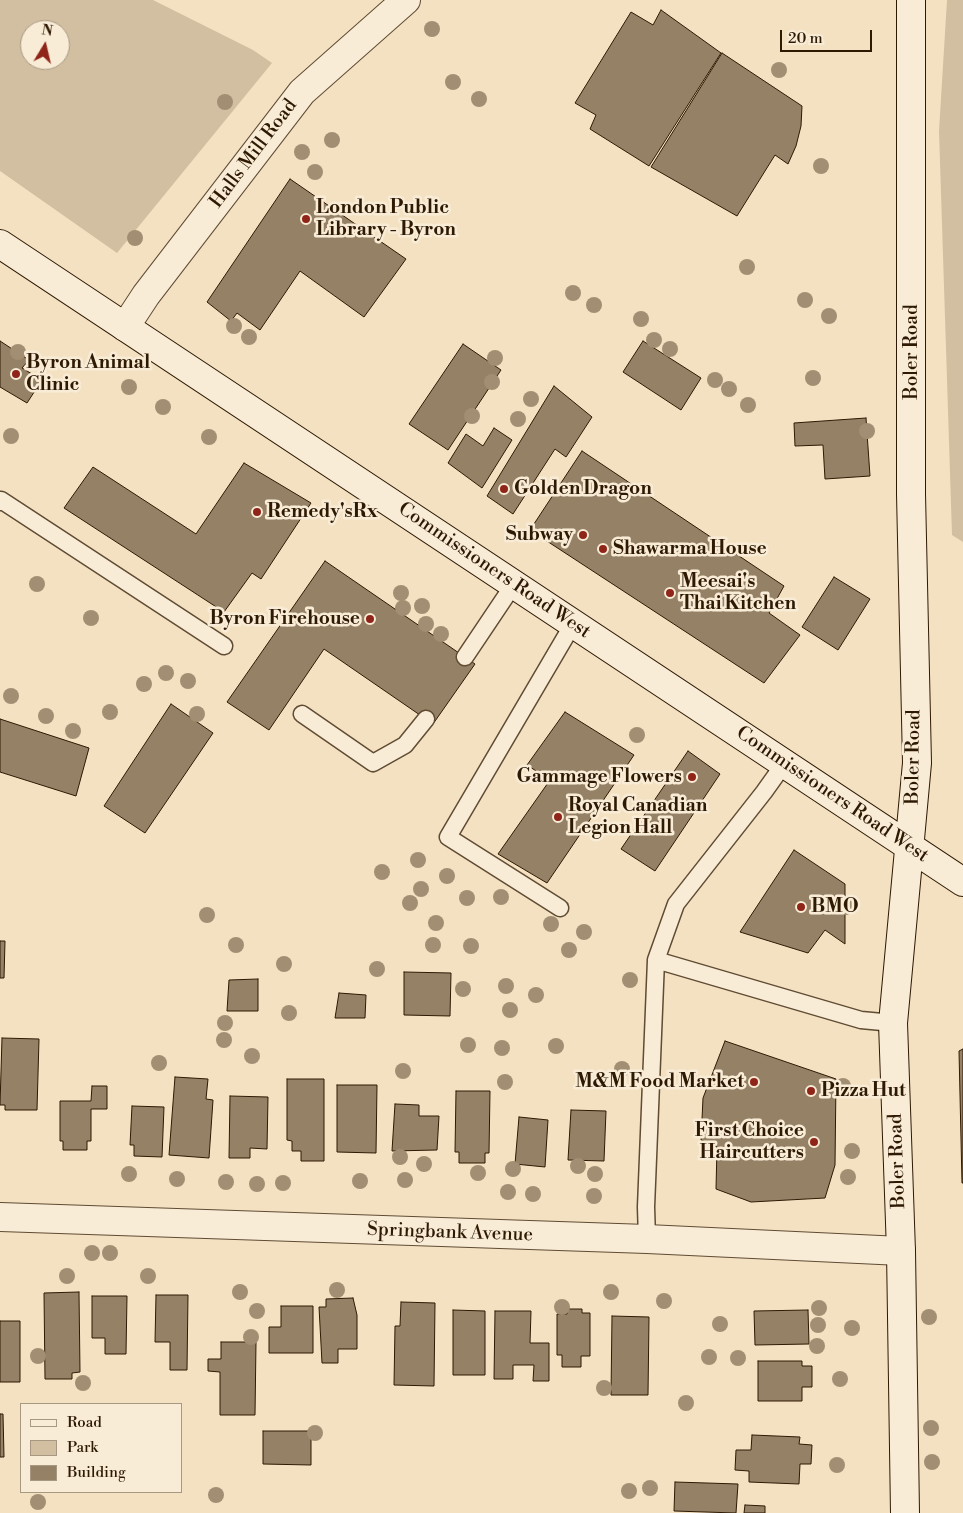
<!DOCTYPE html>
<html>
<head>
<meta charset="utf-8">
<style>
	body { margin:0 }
	#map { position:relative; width:963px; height:1513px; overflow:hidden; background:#f4e1c2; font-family:"Libre Bodoni",serif }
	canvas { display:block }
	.legend { position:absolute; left:20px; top:1403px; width:162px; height:90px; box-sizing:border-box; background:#f8ecd7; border:1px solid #a79882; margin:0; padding:6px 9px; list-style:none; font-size:15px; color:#2e1903 }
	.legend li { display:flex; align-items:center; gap:10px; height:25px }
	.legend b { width:25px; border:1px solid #a79882 }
	.north { position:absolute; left:20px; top:20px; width:50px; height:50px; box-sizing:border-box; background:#f8ecd7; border:1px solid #a79882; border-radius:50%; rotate:9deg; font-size:14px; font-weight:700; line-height:20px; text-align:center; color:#2e1903 }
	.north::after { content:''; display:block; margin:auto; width:18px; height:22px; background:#8f2418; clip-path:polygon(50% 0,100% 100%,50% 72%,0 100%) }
	.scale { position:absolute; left:780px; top:30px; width:92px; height:22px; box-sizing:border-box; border:2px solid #2e1903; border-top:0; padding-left:6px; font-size:15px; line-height:18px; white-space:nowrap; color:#2e1903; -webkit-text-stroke:4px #f8ecd7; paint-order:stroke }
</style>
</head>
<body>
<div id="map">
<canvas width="963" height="1513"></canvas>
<ul class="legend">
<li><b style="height:6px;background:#f8ecd7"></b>Road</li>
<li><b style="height:14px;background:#d2bfa2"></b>Park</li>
<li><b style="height:14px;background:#958166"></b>Building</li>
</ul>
<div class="north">N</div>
<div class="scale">20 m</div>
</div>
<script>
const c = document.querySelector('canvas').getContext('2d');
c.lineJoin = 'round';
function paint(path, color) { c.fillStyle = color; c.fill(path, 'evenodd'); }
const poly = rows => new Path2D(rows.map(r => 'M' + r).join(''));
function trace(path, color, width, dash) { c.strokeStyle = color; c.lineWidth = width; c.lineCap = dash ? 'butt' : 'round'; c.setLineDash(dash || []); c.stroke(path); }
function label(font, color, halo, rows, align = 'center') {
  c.font = font + ' "Libre Bodoni",serif'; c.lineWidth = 5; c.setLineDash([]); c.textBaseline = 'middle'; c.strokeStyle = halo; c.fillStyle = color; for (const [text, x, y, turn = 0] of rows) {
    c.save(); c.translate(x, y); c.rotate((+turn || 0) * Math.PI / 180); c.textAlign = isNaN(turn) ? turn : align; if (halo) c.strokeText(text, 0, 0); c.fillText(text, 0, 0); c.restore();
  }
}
paint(poly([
	[0,0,153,0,253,50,272,63,117,253,0,171],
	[30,30,60,30,60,60,30,60],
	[947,0,963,0,963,542,952,535,939,131]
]), '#d2bfa2');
const building = poly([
	[661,10,721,53,649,166,590,129,596,115,575,103,631,12,653,25,661,10],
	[722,53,802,106,801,126,796,146,788,164,775,155,737,216,651,167,722,53],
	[290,179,406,259,364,317,300,271,260,330,237,313,231,321,207,302,290,179],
	[0,341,29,360,22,368,42,380,27,403,0,387,0,341],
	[643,341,701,378,681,410,623,372,643,341],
	[463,344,501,370,448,450,409,424,463,344],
	[554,386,592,417,566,457,555,449,513,514,487,496,554,386],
	[866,418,870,476,825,479,823,445,795,446,794,423,866,418],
	[494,428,512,440,482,488,448,463,466,434,483,446,494,428],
	[582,451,784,586,769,613,800,635,764,683,530,530,582,451],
	[244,463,311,503,261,579,252,573,224,612,64,508,93,467,196,534,244,463],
	[325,561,475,664,433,724,324,649,269,730,227,702,325,561],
	[834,577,870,599,838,650,802,627,834,577],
	[171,704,213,733,145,833,104,806,171,704],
	[565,712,634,755,547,883,498,854,550,780,527,765,565,712],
	[0,719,89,748,76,796,0,772,0,719],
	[688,751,720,774,655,871,621,849,688,751],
	[794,850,845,884,845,944,825,930,808,953,740,932,794,850],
	[0,941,5,941,4,978,0,978,0,941],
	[404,972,451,973,450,1016,404,1015,404,972],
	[258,979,258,1011,227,1011,229,980,258,979],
	[339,993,366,995,365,1018,335,1018,339,993],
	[2,1038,39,1039,37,1110,5,1110,5,1105,0,1105,2,1038],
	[725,1041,836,1079,835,1165,825,1198,751,1202,716,1189,717,1147,701,1140,703,1098,725,1041],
	[963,1049,963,1183,962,1183,959,1051,963,1049],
	[175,1077,208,1079,206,1099,213,1100,209,1158,169,1155,175,1077],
	[287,1079,324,1079,324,1161,301,1161,301,1151,292,1151,292,1141,287,1140,287,1079],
	[337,1085,377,1085,376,1153,337,1152,337,1085],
	[92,1086,107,1086,107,1109,91,1109,91,1141,87,1141,87,1150,63,1150,63,1141,60,1141,60,1101,91,1101,92,1086],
	[456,1091,490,1091,489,1153,485,1153,485,1163,459,1163,459,1152,455,1152,456,1091],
	[230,1096,268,1097,267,1149,250,1148,250,1158,229,1158,230,1096],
	[395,1104,419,1105,419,1116,439,1116,437,1150,392,1151,395,1104],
	[132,1106,164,1107,162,1157,134,1156,134,1145,130,1145,132,1106],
	[571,1110,606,1111,604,1161,568,1160,571,1110],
	[519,1117,548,1120,545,1167,515,1164,519,1117],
	[79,1292,80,1372,72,1373,72,1379,45,1379,44,1293,79,1292],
	[156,1295,188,1295,187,1370,170,1370,170,1342,155,1342,156,1295],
	[92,1296,127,1296,126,1354,105,1354,105,1338,92,1338,92,1296],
	[353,1298,357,1315,357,1349,338,1349,338,1363,322,1363,319,1307,326,1307,326,1299,353,1298],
	[401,1302,435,1303,434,1386,394,1385,395,1326,400,1326,401,1302],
	[281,1306,313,1306,313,1353,269,1353,269,1327,281,1327,281,1306],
	[567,1309,582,1309,582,1313,590,1313,590,1356,581,1356,581,1367,562,1367,562,1355,557,1355,557,1314,567,1314,567,1309],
	[453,1310,485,1311,485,1375,453,1375,453,1310],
	[808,1310,809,1344,755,1345,754,1311,808,1310],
	[495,1311,531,1311,530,1343,549,1343,549,1381,533,1381,534,1365,513,1365,513,1379,494,1379,495,1311],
	[612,1316,649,1317,648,1395,611,1395,612,1316],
	[0,1321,20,1321,20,1382,0,1382,0,1321],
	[221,1342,256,1342,255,1415,220,1415,220,1372,208,1371,208,1359,221,1359,221,1342],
	[758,1361,802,1361,802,1366,812,1366,812,1387,802,1387,802,1401,758,1401,758,1361],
	[0,1414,3,1414,4,1457,0,1457,0,1414],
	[263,1431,311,1431,311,1465,263,1464,263,1431],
	[752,1435,800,1437,799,1444,812,1445,811,1464,800,1464,799,1484,749,1482,749,1471,735,1470,736,1450,751,1450,752,1435],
	[675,1482,738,1484,736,1513,674,1511,675,1482],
	[745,1505,765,1506,765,1513,744,1513,745,1505]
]);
paint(building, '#958166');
trace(building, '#2e1903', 1);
const lane = poly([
	[0,502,1,500,224,646],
	[465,657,514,584],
	[302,714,373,763,405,745,426,719],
	[560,908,448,837,573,624],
	[656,960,861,1020,893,1023],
	[647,1239,646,1207,656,960,676,904,764,792,784,764]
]);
const street = poly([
	[125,327,146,295,302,92,406,0],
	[0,1217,647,1239,901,1251]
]);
const secondary = poly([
	[0,244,963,882],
	[905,1513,901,1251,893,1023,917,763,911,494,911,0]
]);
trace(lane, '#604b33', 19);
trace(street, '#604b33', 30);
trace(secondary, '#2e1903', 30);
trace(lane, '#f8ecd7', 16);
trace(street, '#f8ecd7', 28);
trace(secondary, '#f8ecd7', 28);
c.fillStyle = '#a28e73';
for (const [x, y] of [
	[432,29],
	[779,70],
	[453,82],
	[479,99],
	[225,102],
	[332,140],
	[302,152],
	[821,166],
	[315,172],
	[135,238],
	[747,267],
	[573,293],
	[805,300],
	[594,305],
	[829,316],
	[641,319],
	[234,326],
	[249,337],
	[654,340],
	[670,349],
	[18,352],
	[495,358],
	[813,378],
	[715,380],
	[492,382],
	[129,387],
	[729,389],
	[531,399],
	[748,405],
	[163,407],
	[472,416],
	[518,419],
	[867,431],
	[11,436],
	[209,437],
	[37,584],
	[401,593],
	[422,606],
	[403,608],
	[91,618],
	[426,624],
	[441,634],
	[166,673],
	[188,681],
	[144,684],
	[11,696],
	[110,712],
	[197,714],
	[46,716],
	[73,731],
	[637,735],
	[418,860],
	[382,872],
	[447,876],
	[421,889],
	[501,897],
	[467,898],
	[410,903],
	[846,907],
	[207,915],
	[436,923],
	[551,924],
	[584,932],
	[236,945],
	[433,945],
	[471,946],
	[569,950],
	[284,964],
	[377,969],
	[630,980],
	[506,986],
	[463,989],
	[536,995],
	[510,1010],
	[289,1013],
	[225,1023],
	[224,1040],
	[468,1045],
	[556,1046],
	[502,1048],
	[252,1056],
	[159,1063],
	[622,1069],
	[403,1071],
	[505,1082],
	[843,1086],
	[852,1151],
	[400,1157],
	[424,1164],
	[578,1166],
	[513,1169],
	[478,1173],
	[129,1174],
	[595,1174],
	[848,1177],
	[177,1179],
	[405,1180],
	[360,1181],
	[226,1182],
	[283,1183],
	[257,1184],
	[508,1192],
	[533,1194],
	[594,1196],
	[92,1253],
	[110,1253],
	[67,1276],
	[148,1276],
	[337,1290],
	[240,1292],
	[611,1292],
	[664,1301],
	[562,1307],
	[819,1308],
	[257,1311],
	[929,1317],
	[720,1324],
	[818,1325],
	[852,1328],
	[251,1337],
	[817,1346],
	[38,1356],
	[709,1357],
	[738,1358],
	[840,1379],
	[83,1383],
	[604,1388],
	[686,1403],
	[931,1428],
	[315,1433],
	[932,1462],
	[837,1465],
	[650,1488],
	[629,1491],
	[216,1495],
	[38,1502]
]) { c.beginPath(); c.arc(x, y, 8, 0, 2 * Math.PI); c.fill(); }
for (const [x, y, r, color] of [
	[306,219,5,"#8f2418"],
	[16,374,5,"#8f2418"],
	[504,489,5,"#8f2418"],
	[257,512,5,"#8f2418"],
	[583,535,5,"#8f2418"],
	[603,549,5,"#8f2418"],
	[670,593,5,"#8f2418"],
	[370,619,5,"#8f2418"],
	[692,777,5,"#8f2418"],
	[558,817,5,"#8f2418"],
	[801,907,5,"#8f2418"],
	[754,1082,5,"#8f2418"],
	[811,1091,5,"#8f2418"],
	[814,1142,5,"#8f2418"]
]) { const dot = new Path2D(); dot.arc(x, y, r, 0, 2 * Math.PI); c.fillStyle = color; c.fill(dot); trace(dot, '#f8ecd7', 2); }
label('19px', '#2e1903', '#f8ecd7', [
	["Halls Mill Road",254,154,-53],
	["Boler Road",912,352,-90],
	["Commissioners Road West",494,571,34],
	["Boler Road",914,757,-89],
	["Commissioners Road West",832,795,34],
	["Boler Road",898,1161,-92],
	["Springbank Avenue",450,1233,2]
]);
label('bold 19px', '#2e1903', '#f8ecd7', [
	["London Public",316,208],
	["Library - Byron",316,230],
	["Byron Animal",26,363],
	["Clinic",26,385],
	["Golden Dragon",514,489],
	["Remedy'sRx",267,512],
	["Subway",573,535,"right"],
	["Shawarma House",613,549],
	["Meesai's",680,582],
	["Thai Kitchen",680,604],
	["Byron Firehouse",360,619,"right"],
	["Gammage Flowers",682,777,"right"],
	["Royal Canadian",568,806],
	["Legion Hall",568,828],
	["BMO",811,907],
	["M&M Food Market",744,1082,"right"],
	["Pizza Hut",821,1091],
	["First Choice",804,1131,"right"],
	["Haircutters",804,1153,"right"]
], 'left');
</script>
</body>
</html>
